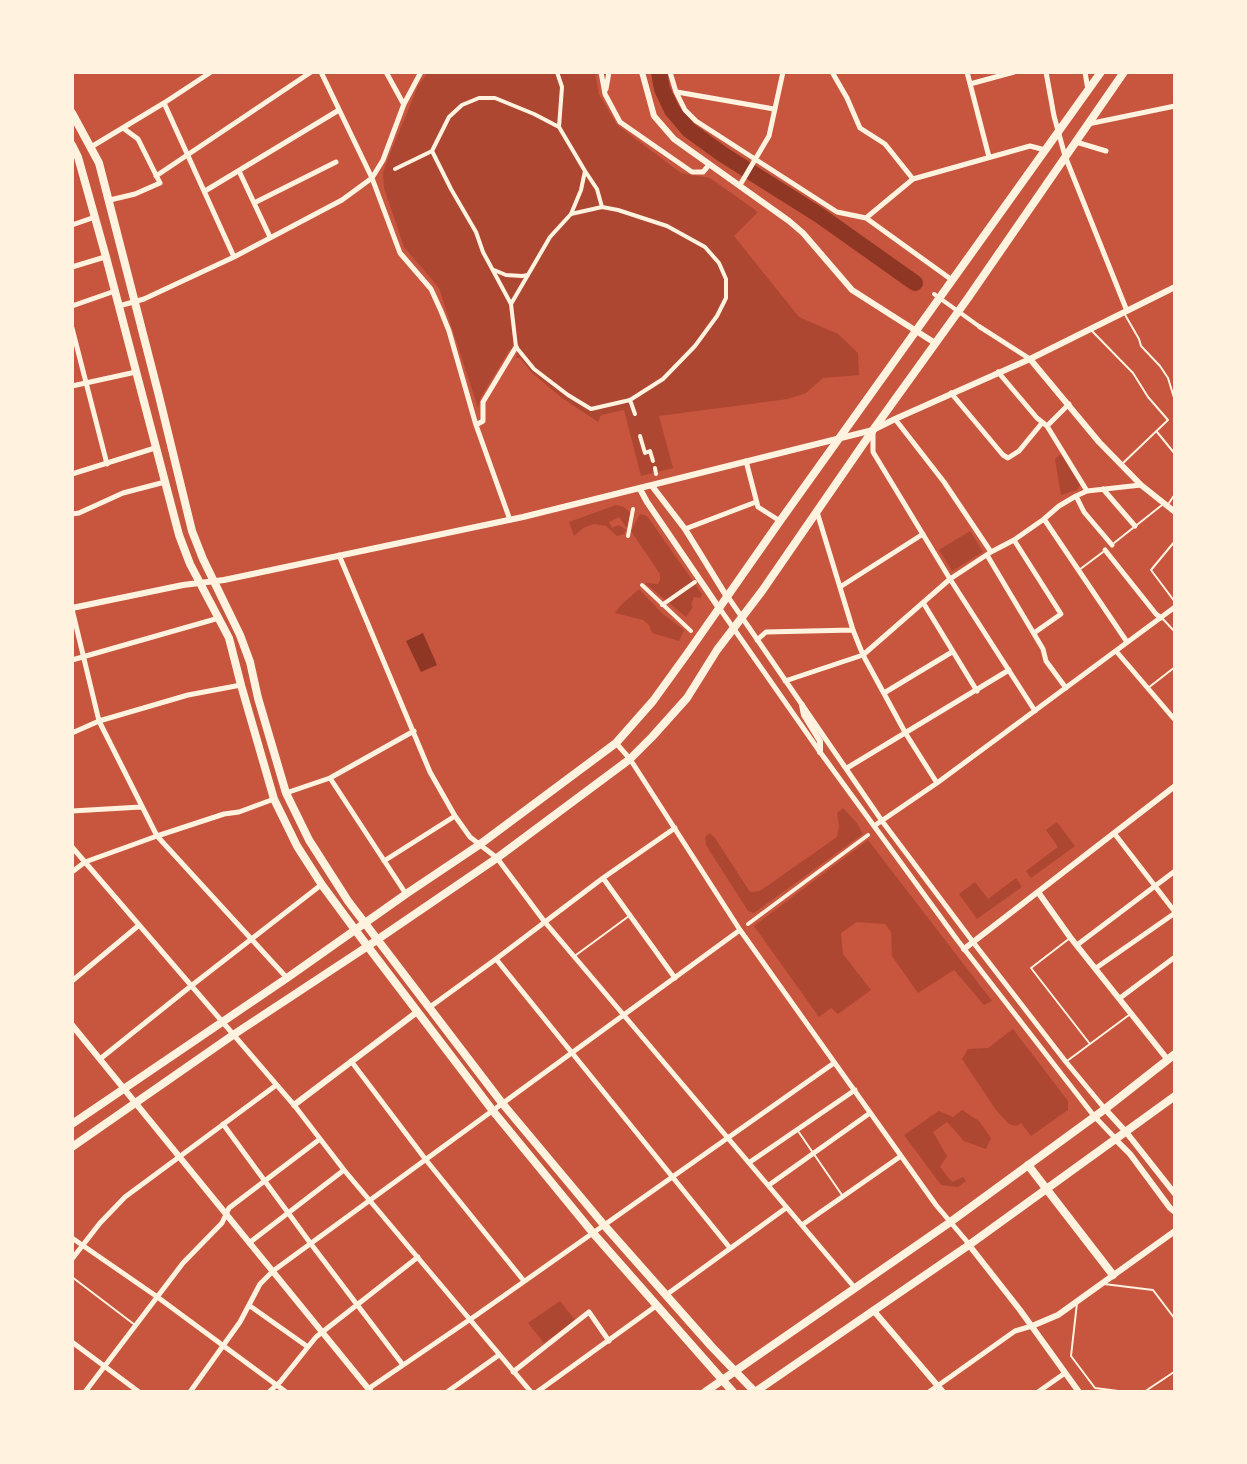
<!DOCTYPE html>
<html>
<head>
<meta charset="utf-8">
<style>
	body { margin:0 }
	#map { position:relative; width:1247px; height:1464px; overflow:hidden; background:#c8553d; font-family:Arial,sans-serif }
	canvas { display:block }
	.frame { position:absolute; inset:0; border:74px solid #fff3e0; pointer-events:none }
</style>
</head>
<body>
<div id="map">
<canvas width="1247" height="1464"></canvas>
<div class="frame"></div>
</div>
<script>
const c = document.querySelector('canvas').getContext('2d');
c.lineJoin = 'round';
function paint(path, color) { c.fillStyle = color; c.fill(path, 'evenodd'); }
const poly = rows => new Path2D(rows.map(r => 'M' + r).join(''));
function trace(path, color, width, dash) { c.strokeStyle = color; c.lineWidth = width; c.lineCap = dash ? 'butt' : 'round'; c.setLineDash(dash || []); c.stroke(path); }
paint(poly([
	[428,72,595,72,599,94,617,125,681,173,710,178,758,212,734,236,799,317,838,334,858,353,859,375,823,378,806,393,788,399,659,416,673,468,641,476,624,410,601,415,598,422,562,398,531,372,520,358,516,358,517,352,510,349,481,397,478,408,439,288,404,247,384,188,383,173,387,161,418,86],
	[1061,454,1080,485,1077,490,1061,495,1055,459],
	[616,505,624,507,631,513,627,528,619,517,609,522,612,528,619,525,626,530,624,534,617,536,606,526,594,524,583,528,574,536,569,522],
	[640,514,647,516,702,594,701,598,694,597,691,605,693,607,686,617,645,583,658,584,660,580,660,574,631,531],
	[970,531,983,552,952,571,939,550],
	[639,589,663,614,684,630,679,641,652,633,649,625,643,620,615,613,621,605],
	[843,808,857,823,863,834,754,913,748,911,706,845,705,837,710,833,715,838,750,892,760,891,837,837,839,826,837,813],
	[1057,822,1075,846,1031,878,1026,871,1058,847,1046,830],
	[868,840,992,1001,984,1005,954,970,918,993,892,956,891,932,885,924,857,922,841,933,843,954,871,990,838,1014,831,1008,819,1017,754,926],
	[1016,878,1022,887,977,919,959,894,975,882,988,899],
	[1013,1029,1068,1101,1068,1110,1031,1136,1021,1123,1016,1126,1009,1124,996,1110,962,1059,968,1049,988,1048],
	[962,1110,979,1121,991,1138,986,1149,964,1141,947,1122,933,1132,947,1156,940,1167,952,1182,963,1177,966,1181,958,1187,941,1185,904,1135,939,1111,953,1117],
	[560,1301,575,1320,544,1343,528,1323]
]), '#ae4732');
paint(poly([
	[423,633,437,665,421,672,406,641]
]), '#8f3625');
trace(poly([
	[659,72,662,89,672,110,689,130,722,154,819,215,915,283]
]), '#8f3625', 16);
trace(poly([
	[1124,313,1139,339,1141,346,1160,366,1168,378,1175,401],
	[1091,330,1133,373,1148,397,1168,420,1122,464],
	[1157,432,1175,454],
	[1169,503,1175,494],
	[1175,541,1151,570,1175,602],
	[1114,543,1162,505],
	[1079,570,1103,552],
	[1162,618,1175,632],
	[1148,688,1175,667],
	[1070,938,1031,968,1090,1044],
	[576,955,629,916],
	[1067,1061,1129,1015],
	[798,1131,842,1195],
	[72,1277,135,1325],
	[1104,1284,1153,1290,1175,1319],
	[1077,1303,1071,1356,1095,1388,1126,1392],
	[1144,1392,1174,1372,1175,1361]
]), '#fff3e0', 2);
trace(poly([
	[557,72,562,87,559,127],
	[432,151,451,189,476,232,483,252,511,304,516,347,534,369,568,395,591,409,630,400,663,379,695,346,717,316,726,298,726,279,719,263,705,247,667,226,618,210,602,207,571,214],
	[395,169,432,151,449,117,462,105,479,98,495,98,534,114,559,127,585,171,581,190,571,214,550,237,511,304],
	[585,171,597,189,602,207],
	[494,270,506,275,522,276,528,275],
	[934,294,980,327],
	[630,400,635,414],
	[640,436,645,453,650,451,653,461],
	[655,468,656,474],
	[628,536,633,509],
	[642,585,691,631],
	[662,605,695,582],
	[748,924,868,835]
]), '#fff3e0', 4);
trace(poly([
	[321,72,372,178,400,253,431,289,441,311,449,331,476,425,510,520],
	[386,72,403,103],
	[601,72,605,94,620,122,692,172,703,172,709,165],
	[670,72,676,92,685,110,696,121,837,212,866,218,952,280],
	[832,72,847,98,860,128,885,144,913,179],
	[967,72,989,157],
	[1046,72,1054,116,1065,156,1127,311],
	[1085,72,1088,90],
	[970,84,1014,72],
	[606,89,609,72],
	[677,92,774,109],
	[164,103,234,257],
	[1088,124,1175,106],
	[1076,142,1106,151],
	[91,147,164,103,211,72],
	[239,171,270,237],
	[156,176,311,72],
	[740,185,769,136,783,72],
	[205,191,339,110],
	[110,200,135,194,160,183,138,139,123,128],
	[254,203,336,162],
	[866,218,913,179,1030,146,1045,150],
	[72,225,95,217],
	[72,267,105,257],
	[72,306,115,291],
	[119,306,144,299,234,257,342,200,372,178,383,160,404,104,421,72],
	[980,327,1030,359],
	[72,328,107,464],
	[998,372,1037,418,1047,426,1087,491],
	[72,386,136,372],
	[951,393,1003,455,1008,458,1019,451,1042,423],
	[895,419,944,482,991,552],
	[476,425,483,421,483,402,516,347],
	[1047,426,1069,404],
	[873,430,873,452,950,579,1035,711],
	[746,461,758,507,780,521],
	[72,474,155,448],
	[1103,489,1135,526],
	[1076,496,1084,512,1112,545],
	[817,512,853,630,863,655,906,734,937,783],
	[72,514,79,513,123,493,165,482],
	[1044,519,1127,642],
	[685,529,756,502],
	[1014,540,1061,614,1034,633],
	[1105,550,1156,614,1161,618],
	[339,555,430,772,455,816,470,837,497,858,544,921,855,1288],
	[987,555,1043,649,1046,661,1066,688],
	[840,587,923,534],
	[728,597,882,821,973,942,1066,1062,1105,1109],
	[924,604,977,691],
	[72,609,99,721,157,836,287,978],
	[720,609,820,752,958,941,1094,1116,1116,1139],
	[757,640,766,632,853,630],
	[1116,651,1175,720],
	[72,660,219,618],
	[785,681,863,655,950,579,991,552,1014,540,1044,519,1059,506,1076,496,1087,491,1141,485],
	[884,693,952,652],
	[72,733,99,721,188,695,241,685],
	[616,743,630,759,740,930,936,1205,969,1244],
	[847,768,1009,670],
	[330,778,406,894],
	[286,793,330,778,414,731],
	[72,811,141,807],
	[874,826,937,783,1175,607],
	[1114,833,1175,912],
	[72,847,294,1105,344,1170,531,1392],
	[384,861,455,816],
	[72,872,85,862,157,836,224,814,239,812,274,799],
	[603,878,675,978],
	[1077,945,1175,871],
	[496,959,730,1248],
	[1096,968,1175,913],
	[72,981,138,926],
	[1120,998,1175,957],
	[430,1007,496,959,603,878,675,828],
	[100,1059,191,986,321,885],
	[351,1061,426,1160,524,1281],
	[223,1124,311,1244,403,1365],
	[750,1162,855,1090],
	[769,1185,870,1113],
	[802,1225,901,1156],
	[72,1238,156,1296,286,1392],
	[249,1243,344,1170],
	[72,1259,100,1223,125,1197,275,1086],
	[666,1295,786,1208],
	[250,1306,308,1347],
	[72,1342,139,1392],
	[513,1372,589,1312,609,1341],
	[368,1389,478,1314,834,1063],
	[85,1392,183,1263,222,1223,229,1208,320,1139],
	[190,1392,240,1322,260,1284,273,1271,740,930],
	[269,1392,280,1382,316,1337,418,1257],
	[447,1392,499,1355],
	[537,1392,656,1306],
	[929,1392,1015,1331,1032,1326],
	[1038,1392,1065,1373]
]), '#fff3e0', 5);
trace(poly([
	[642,72,654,116,674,139,789,221,803,233,852,290,935,343],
	[1030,359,1099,442,1141,485,1175,512],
	[652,486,685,529,727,597],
	[640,489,647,502,719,608],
	[72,608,183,585,224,580,523,517,873,430,895,419,1030,359,1175,287],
	[802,705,804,715,820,741,820,752],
	[1038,892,1070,937,1168,1060],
	[964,949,1175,786],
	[72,1025,371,1392],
	[294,1105,417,1012],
	[1105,1109,1126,1132,1175,1194],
	[1116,1140,1130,1154,1170,1208,1175,1212],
	[969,1245,1020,1310,1079,1392],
	[873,1310,943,1392],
	[1032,1326,1058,1315,1175,1231]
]), '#fff3e0', 6);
trace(poly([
	[72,1124,287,978,406,894,479,845,616,743,653,701,687,654,780,521,1101,72],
	[72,1147,233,1035,368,946,497,858,630,759,652,737,687,698,717,650,762,591,873,430,968,298,1124,72],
	[1028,1165,1113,1275]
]), '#fff3e0', 8);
trace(poly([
	[72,113,99,163,159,396,192,531,203,559,240,635,250,662,258,698,286,793,309,840,348,901,502,1103,604,1225,711,1346,755,1392],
	[72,145,78,157,106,257,179,535,190,564,229,638,241,685,274,799,297,846,322,885,356,931,493,1111,593,1233,733,1392],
	[705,1392,949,1223,1105,1109,1175,1054],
	[755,1392,969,1245,1175,1096]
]), '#fff3e0', 8);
</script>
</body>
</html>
